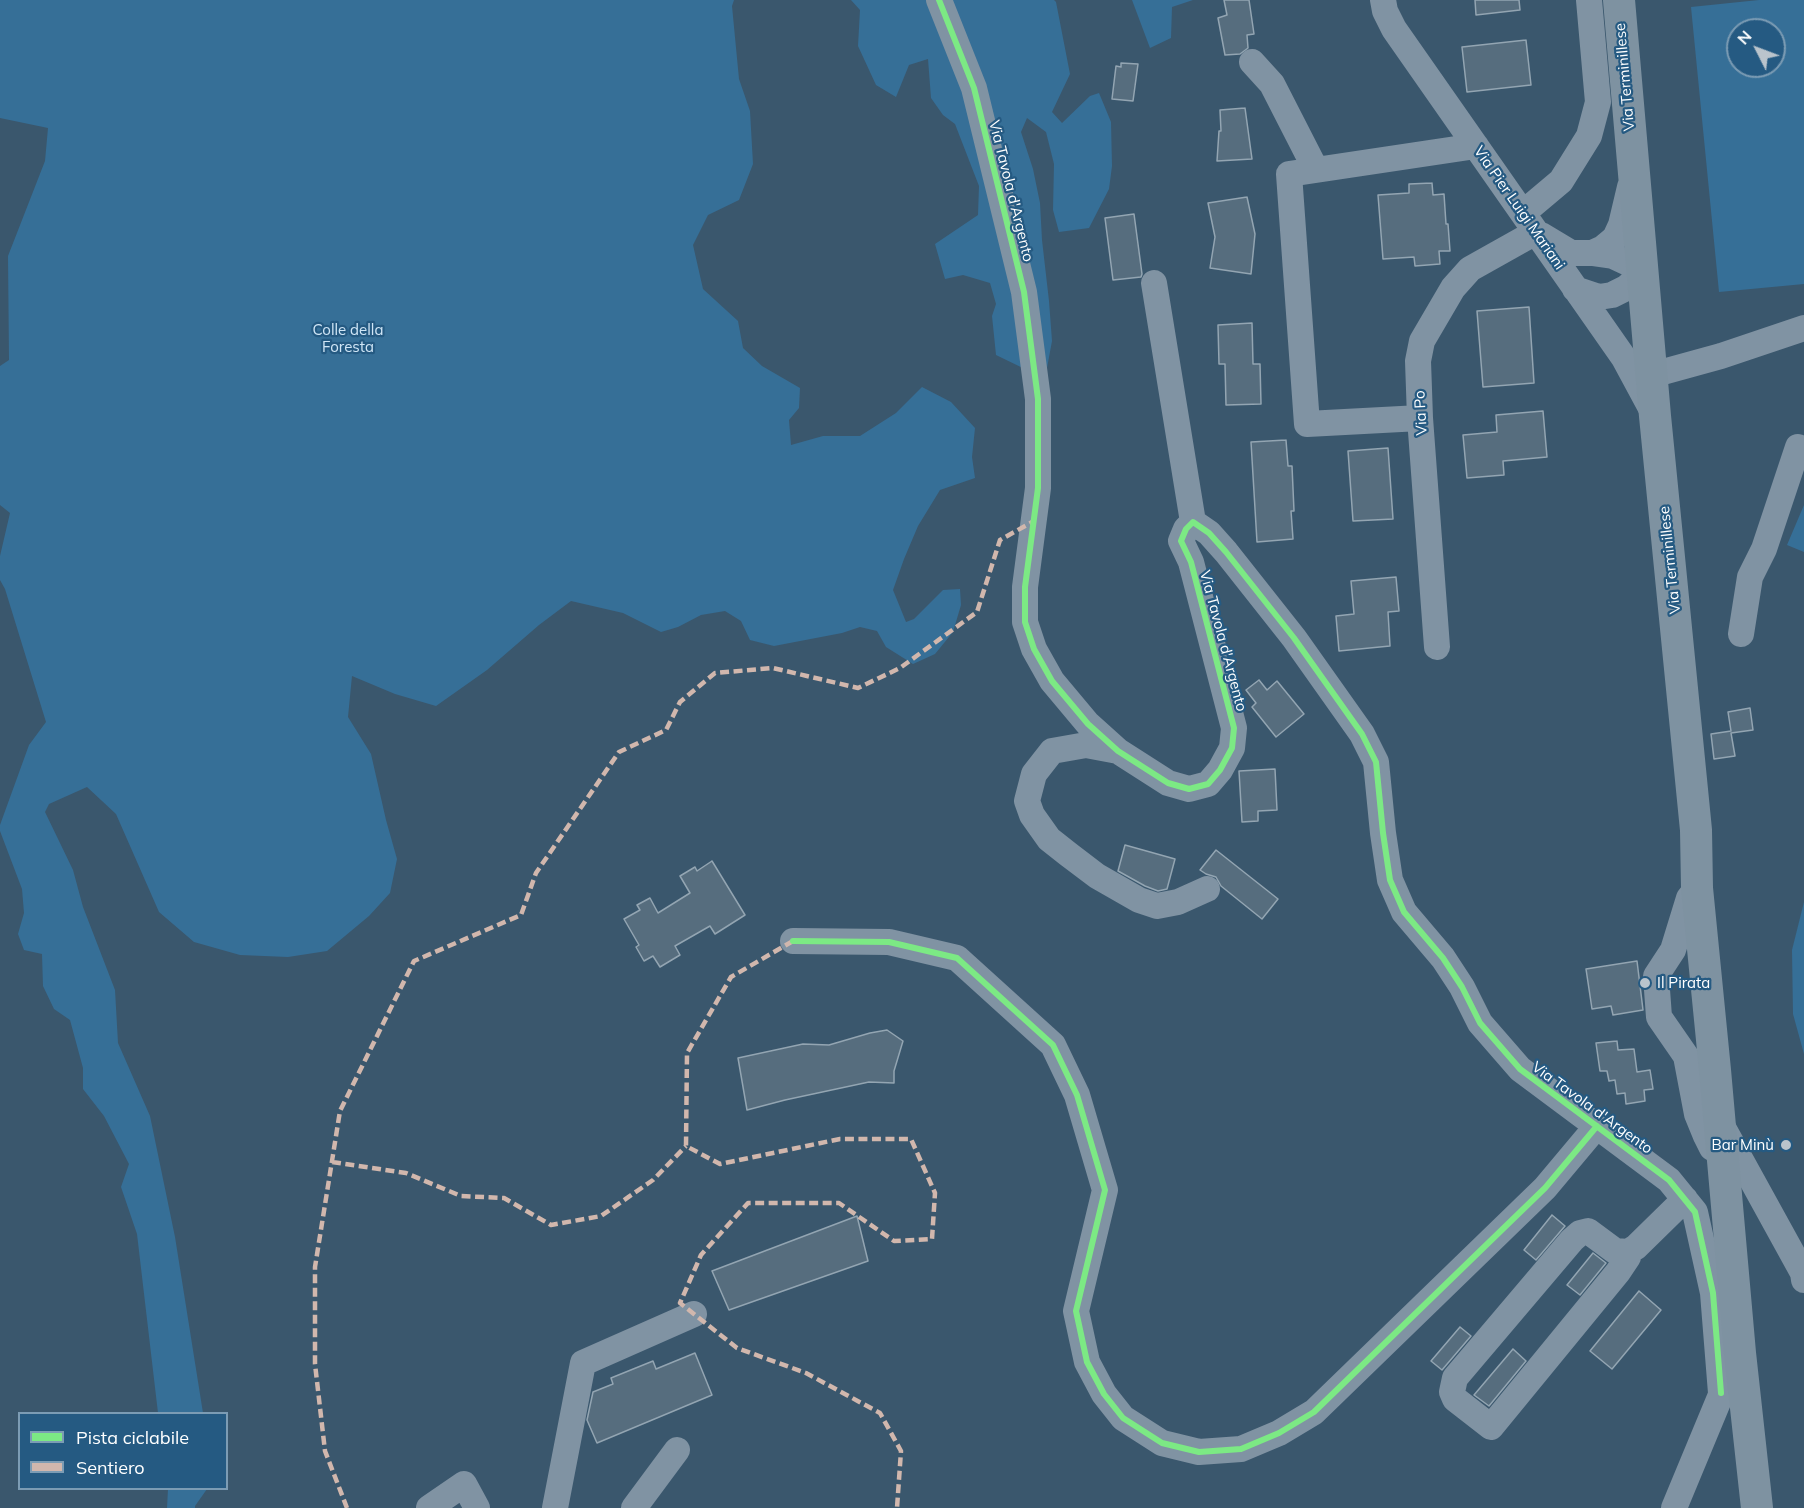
<!DOCTYPE html>
<html>
<head>
<meta charset="utf-8">
<style>
	body { margin:0 }
	#map { position:relative; width:1804px; height:1508px; overflow:hidden; background:#3a576d; font-family:Mulish,sans-serif }
	canvas { display:block }
	.legend { position:absolute; left:18px; top:1412px; width:210px; height:78px; box-sizing:border-box; background:#255a82; border:2px solid #7c9cb4; margin:0; padding:8px 10px; list-style:none; font-size:18px; color:#fff }
	.legend li { display:flex; align-items:center; gap:12px; height:30px }
	.legend b { width:30px; border:2px solid #7c9cb4 }
	.north { position:absolute; left:1726px; top:18px; width:60px; height:60px; box-sizing:border-box; background:#255a82; border:2px solid #7c9cb4; border-radius:50%; rotate:312deg; font-size:16px; font-weight:700; line-height:24px; text-align:center; color:#fff }
	.north::after { content:''; display:block; margin:auto; width:21px; height:27px; background:#bac4cc; clip-path:polygon(50% 0,100% 100%,50% 72%,0 100%) }
</style>
</head>
<body>
<div id="map">
<canvas width="1804" height="1508"></canvas>
<ul class="legend">
<li><b style="height:8px;background:#7ce984"></b>Pista ciclabile</li>
<li><b style="height:8px;background:#d1b7ad"></b>Sentiero</li>
</ul>
<div class="north">N</div>
</div>
<script>
const c = document.querySelector('canvas').getContext('2d');
c.lineJoin = 'round';
function paint(path, color) { c.fillStyle = color; c.fill(path, 'evenodd'); }
const poly = rows => new Path2D(rows.map(r => 'M' + r).join(''));
function trace(path, color, width, dash) { c.strokeStyle = color; c.lineWidth = width; c.lineCap = dash ? 'butt' : 'round'; c.setLineDash(dash || []); c.stroke(path); }
function label(font, color, halo, rows, align = 'center') {
  c.font = font + ' Mulish,sans-serif'; c.lineWidth = 4.5; c.setLineDash([]); c.textBaseline = 'middle'; c.strokeStyle = halo; c.fillStyle = color; for (const [text, x, y, turn = 0] of rows) {
    c.save(); c.translate(x, y); c.rotate((+turn || 0) * Math.PI / 180); c.textAlign = isNaN(turn) ? turn : align; if (halo) c.strokeText(text, 0, 0); c.fillText(text, 0, 0); c.restore();
  }
}
paint(poly([
	[0,0,734,0,732,6,739,79,750,111,753,164,739,200,708,215,693,245,703,289,738,321,743,348,762,366,800,388,799,408,789,420,791,445,823,436,860,436,896,413,922,387,951,402,975,428,972,457,975,478,940,490,918,526,904,559,893,590,906,622,914,619,943,590,960,589,961,605,953,632,935,654,913,664,886,647,877,631,860,627,842,633,774,646,750,640,741,621,725,611,701,615,678,627,661,632,623,613,571,601,539,625,487,670,436,706,395,694,352,676,348,717,371,754,386,820,397,859,390,893,369,916,327,951,288,957,240,955,194,942,159,912,116,814,87,787,49,804,45,812,73,870,83,907,115,990,118,1043,150,1116,175,1237,203,1413,158,1413,137,1234,121,1187,129,1164,104,1116,83,1089,83,1068,70,1020,54,1009,43,986,42,954,24,950,18,934,24,913,22,889,0,831,0,825,29,745,46,722,5,589,0,580,0,556,10,513,0,505,0,366,9,360,8,256,45,161,48,128,0,118],
	[851,0,1054,0,1056,2,1070,74,1052,112,1062,123,1090,96,1099,93,1111,122,1112,166,1109,189,1089,228,1059,232,1053,210,1054,164,1046,132,1027,118,1021,132,1033,169,1040,203,1042,240,1049,301,1052,341,1047,368,1029,371,996,355,992,316,996,304,990,283,963,275,945,279,935,244,978,215,979,186,955,124,943,115,931,98,928,59,909,65,896,97,876,85,858,46,860,10],
	[1132,0,1193,0,1172,7,1171,38,1150,48],
	[1759,0,1804,0,1804,284,1719,292,1691,7],
	[1738,30,1774,30,1774,66,1738,66],
	[1804,505,1804,552,1787,545],
	[1804,902,1804,1054,1793,1014,1792,950],
	[168,1489,168,1488,207,1489,195,1506,195,1508,167,1508]
]), '#366f97');
const building = poly([
	[1224,0,1249,0,1254,34,1247,35,1248,48,1240,54,1225,55,1218,18,1227,15,1224,0],
	[1475,0,1519,0,1520,10,1476,15,1475,0],
	[1526,40,1531,85,1467,92,1462,47,1526,40],
	[1121,63,1138,64,1133,101,1112,99,1116,66,1121,67,1121,63],
	[1245,108,1252,159,1217,161,1219,131,1221,131,1220,110,1245,108],
	[1432,183,1433,195,1444,194,1446,224,1448,224,1450,251,1439,251,1440,264,1415,266,1414,257,1383,259,1378,195,1409,193,1409,184,1432,183],
	[1247,197,1255,234,1251,274,1210,268,1215,237,1208,203,1247,197],
	[1134,214,1142,274,1141,277,1113,280,1105,218,1134,214],
	[1529,307,1534,383,1483,387,1477,311,1529,307],
	[1252,323,1253,364,1260,364,1261,404,1226,405,1225,364,1219,364,1218,325,1252,323],
	[1543,411,1547,457,1503,461,1504,475,1467,478,1463,435,1497,432,1496,415,1543,411],
	[1286,440,1288,466,1292,466,1294,511,1291,511,1293,539,1257,542,1251,442,1286,440],
	[1388,448,1393,519,1353,521,1348,451,1388,448],
	[1396,577,1399,611,1388,612,1390,646,1339,651,1336,616,1354,614,1351,581,1396,577],
	[1259,680,1267,690,1277,681,1304,714,1276,737,1252,707,1256,703,1246,690,1259,680],
	[1750,708,1753,730,1731,733,1735,756,1714,759,1711,734,1731,731,1728,712,1750,708],
	[1275,769,1277,810,1258,811,1258,821,1242,822,1239,771,1275,769],
	[1125,845,1175,859,1167,889,1158,891,1145,886,1118,871,1125,845],
	[1216,850,1278,899,1262,919,1221,886,1216,877,1206,874,1200,870,1216,850],
	[712,861,745,915,715,934,710,926,675,946,680,955,660,967,653,956,644,961,636,947,639,945,624,919,640,910,637,905,650,898,658,913,690,893,680,876,695,867,697,871,712,861],
	[1637,961,1643,1010,1613,1015,1611,1006,1592,1009,1586,969,1637,961],
	[887,1030,903,1041,894,1071,894,1083,869,1082,785,1100,747,1110,738,1058,803,1044,829,1045,870,1033,887,1030],
	[1617,1041,1618,1050,1634,1049,1637,1072,1650,1070,1653,1089,1644,1090,1645,1101,1626,1104,1625,1093,1617,1094,1615,1080,1609,1081,1607,1071,1600,1071,1596,1043,1617,1041],
	[1552,1215,1565,1226,1536,1260,1524,1250,1552,1215],
	[857,1216,868,1261,729,1310,712,1271,857,1216],
	[1593,1253,1606,1263,1580,1295,1567,1285,1593,1253],
	[1639,1291,1661,1310,1612,1369,1590,1351,1639,1291],
	[1460,1327,1471,1336,1442,1370,1431,1361,1460,1327],
	[1513,1349,1526,1361,1489,1406,1474,1395,1513,1349],
	[695,1353,712,1395,597,1443,587,1420,593,1392,613,1384,611,1378,653,1361,656,1369,695,1353]
]);
paint(building, '#566d7e');
trace(building, '#93a5b2', 1.5);
trace(poly([
	[939,0,974,88,1024,292,1038,399,1038,488,1025,587,1025,622,1034,649,1052,681,1088,724,1118,751,1168,783,1189,789,1208,784,1220,770,1232,748,1234,728,1191,562,1181,541,1186,529,1193,522,1209,533,1226,552,1294,638,1362,734,1376,762,1383,833,1390,880,1404,912,1443,958,1462,987,1480,1023,1520,1069,1669,1180,1695,1212,1713,1293,1721,1393],
	[1383,0,1385,11,1394,29,1624,358,1652,410],
	[1252,62,1272,84,1316,170],
	[1523,213,1561,181,1589,136,1598,102,1589,0],
	[1541,235,1571,253,1592,253,1613,256,1628,263,1643,273,1626,288,1612,295,1599,297,1575,289],
	[1592,253,1603,248,1615,238,1621,225,1630,187],
	[1154,283,1193,522],
	[1652,375,1721,356,1804,328],
	[1420,418,1307,424,1289,174,1476,146],
	[1741,634,1750,577,1764,549,1798,447],
	[1437,647,1420,418,1418,361,1422,341,1453,288,1470,269,1536,232],
	[1118,751,1086,745,1052,751,1034,774,1027,801,1032,815,1049,839,1068,854,1097,876,1139,900,1157,906,1178,902,1207,889],
	[1697,888,1689,898,1673,950,1656,976,1659,1017,1686,1056,1697,1114,1706,1136,1712,1148,1716,1149,1722,1148],
	[793,941,889,942,957,958,1053,1045,1077,1095,1105,1190,1076,1311,1087,1362,1104,1394,1123,1418,1162,1443,1199,1452,1241,1449,1279,1433,1314,1412,1545,1188,1597,1126],
	[1721,1124,1803,1273,1804,1280],
	[1628,1252,1628,1257,1618,1272,1491,1427,1455,1399,1452,1392,1455,1378,1572,1240,1580,1233,1588,1231,1615,1251,1628,1252,1636,1247,1685,1199],
	[429,1508,464,1484,477,1508],
	[555,1508,583,1363,694,1314],
	[634,1508,677,1450],
	[1674,1508,1728,1378]
]), '#8093a3', 26);
trace(poly([
	[1619,0,1655,416,1696,830,1697,888,1715,1070,1740,1353,1757,1508]
]), '#7e92a1', 32);
trace(poly([
	[793,941,731,977,687,1053,686,1146,720,1164,840,1139,911,1139,935,1193,932,1239,894,1241,839,1203,748,1203,701,1255,680,1303,737,1348,806,1373,880,1413,901,1451,897,1508],
	[332,1162,406,1173,461,1196,504,1198,551,1225,601,1216,653,1180,686,1146],
	[347,1508,325,1451,315,1364,315,1267,340,1111,414,961,521,915,536,873,619,752,666,730,680,702,715,673,773,668,858,688,900,668,977,612,1000,540,1034,521]
]), '#d1b7ad', 4.5, [9, 4.5]);
trace(poly([
	[939,0,974,88,1024,292,1038,399,1038,488,1025,587,1025,622,1034,649,1052,681,1088,724,1118,751,1168,783,1189,789,1208,784,1220,770,1232,748,1234,728,1191,562,1181,541,1186,529,1193,522,1209,533,1226,552,1294,638,1362,734,1376,762,1383,833,1390,880,1404,912,1443,958,1462,987,1480,1023,1520,1069,1669,1180,1695,1212,1713,1293,1721,1393],
	[793,941,889,942,957,958,1053,1045,1077,1095,1105,1190,1076,1311,1087,1362,1104,1394,1123,1418,1162,1443,1199,1452,1241,1449,1279,1433,1314,1412,1545,1188,1597,1126]
]), '#7ce984', 6);
for (const [x, y, r, color] of [
	[1645,983,6,"#bac4cc"],
	[1786,1145,6,"#bac4cc"]
]) { const dot = new Path2D(); dot.arc(x, y, r, 0, 2 * Math.PI); c.fillStyle = color; c.fill(dot); trace(dot, '#255a82', 2); }
label('15px', '#fff', '#255a82', [
	["Via Terminillese",1625,77,-95],
	["Via Tavola d'Argento",1011,191,76],
	["Via Pier Luigi Mariani",1519,208,55],
	["Via Po",1421,413,-93],
	["Via Terminillese",1670,560,-96],
	["Via Tavola d'Argento",1223,641,75],
	["Via Tavola d'Argento",1592,1108,36]
]);
label('15px', '#d0e6f6', '#255a82', [
	["Colle della",348,330],
	["Foresta",348,347]
]);
label('15px', '#fff', '#255a82', [
	["Il Pirata",1657,983],
	["Bar Minù",1774,1145,"right"]
], 'left');
</script>
</body>
</html>
